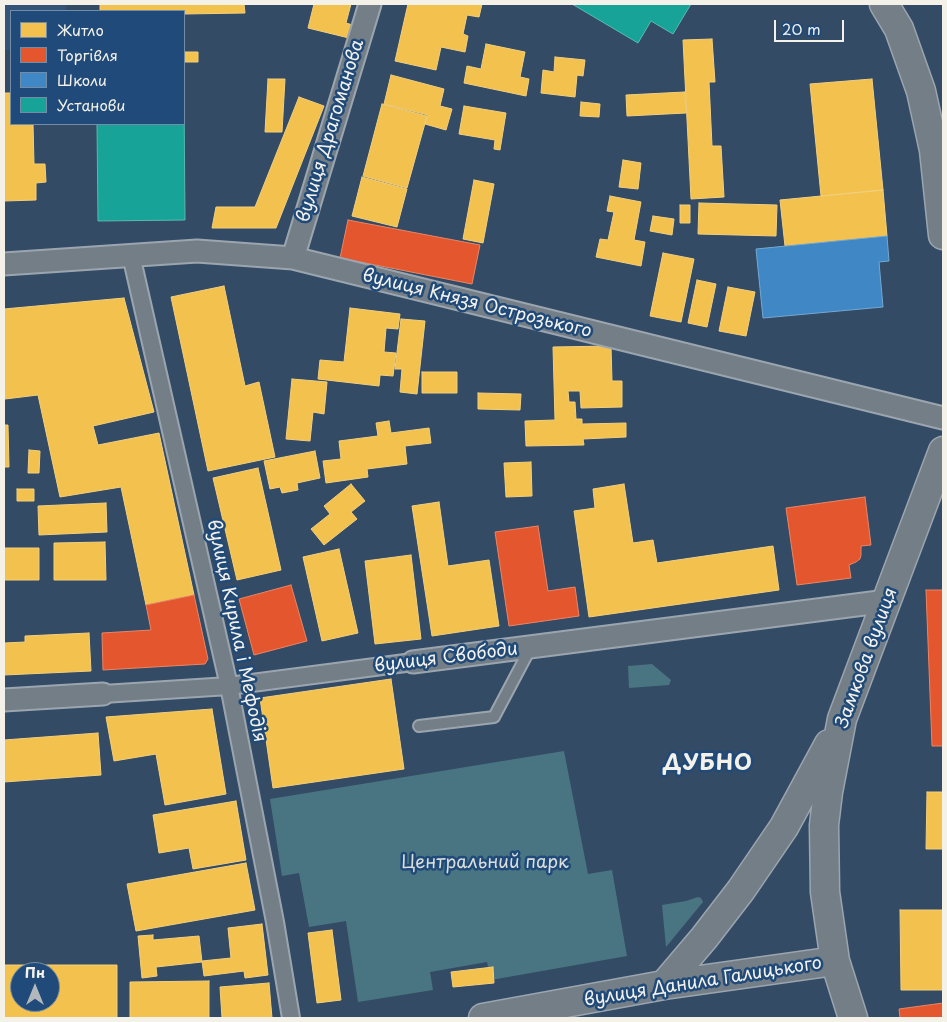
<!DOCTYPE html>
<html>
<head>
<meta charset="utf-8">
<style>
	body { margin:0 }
	#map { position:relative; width:947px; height:1022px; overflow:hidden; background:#344b65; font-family:"Playpen Sans",sans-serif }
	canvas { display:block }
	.frame { position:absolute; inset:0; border:5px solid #f4f1e8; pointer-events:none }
	.legend { position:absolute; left:10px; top:10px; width:175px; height:115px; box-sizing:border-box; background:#1f4a7a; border:1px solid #748da6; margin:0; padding:6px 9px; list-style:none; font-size:15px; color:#f4f1e8 }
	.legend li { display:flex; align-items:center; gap:10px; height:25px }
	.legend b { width:25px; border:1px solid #748da6 }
	.north { position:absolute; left:10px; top:962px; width:50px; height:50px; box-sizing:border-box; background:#1f4a7a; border:1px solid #748da6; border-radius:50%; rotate:0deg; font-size:14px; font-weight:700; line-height:20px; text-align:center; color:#f4f1e8 }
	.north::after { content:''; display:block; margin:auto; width:18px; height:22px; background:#b1b7ba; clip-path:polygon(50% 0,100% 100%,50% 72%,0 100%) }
	.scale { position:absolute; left:774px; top:20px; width:70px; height:22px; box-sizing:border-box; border:2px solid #f4f1e8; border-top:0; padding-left:6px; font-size:15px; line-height:18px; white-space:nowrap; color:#f4f1e8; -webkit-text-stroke:4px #1f4a7a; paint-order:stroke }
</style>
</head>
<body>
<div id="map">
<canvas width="947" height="1022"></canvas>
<div class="frame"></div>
<ul class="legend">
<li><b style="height:14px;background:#f2c14e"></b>Житло</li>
<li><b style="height:14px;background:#e4572e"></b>Торгівля</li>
<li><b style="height:14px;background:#3f88c5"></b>Школи</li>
<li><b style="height:14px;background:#17a398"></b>Установи</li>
</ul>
<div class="north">Пн</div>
<div class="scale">20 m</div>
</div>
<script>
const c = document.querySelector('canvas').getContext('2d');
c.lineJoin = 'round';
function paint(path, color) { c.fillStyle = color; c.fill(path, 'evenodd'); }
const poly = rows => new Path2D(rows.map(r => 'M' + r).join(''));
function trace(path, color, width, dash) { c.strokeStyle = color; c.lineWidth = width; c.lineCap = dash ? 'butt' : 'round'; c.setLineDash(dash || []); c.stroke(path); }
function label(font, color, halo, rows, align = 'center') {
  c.font = font + ' "Playpen Sans",sans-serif'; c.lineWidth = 5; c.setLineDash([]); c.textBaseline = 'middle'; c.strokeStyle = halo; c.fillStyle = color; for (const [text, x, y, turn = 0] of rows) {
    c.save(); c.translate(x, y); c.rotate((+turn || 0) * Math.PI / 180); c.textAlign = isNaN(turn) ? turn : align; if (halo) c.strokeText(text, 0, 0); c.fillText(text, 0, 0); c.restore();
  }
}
paint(poly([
	[4,4,66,4,66,11,11,11,11,50,4,50]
]), '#335379');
paint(poly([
	[652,664,671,680,669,685,629,688,628,666],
	[564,751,588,874,612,870,627,956,491,980,487,962,430,972,433,990,358,1002,346,921,309,927,299,873,282,876,270,799],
	[698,897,701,898,703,902,666,947,662,905,686,901]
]), '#497582');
const homes = poly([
	[100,4,244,4,245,13,184,14,184,11,100,11,100,4],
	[314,4,351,4,346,23,356,26,353,39,308,28,314,4],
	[408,4,482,4,479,17,467,15,463,34,468,36,465,52,441,47,436,70,395,61,408,4],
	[712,39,715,82,709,82,712,146,721,146,724,197,691,199,683,40,712,39],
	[486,44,525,52,520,77,529,79,526,96,464,83,467,66,481,69,486,44],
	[184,52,198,52,198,62,184,62,184,52],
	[555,57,585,60,583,76,577,75,575,97,541,93,543,70,554,72,555,57],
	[391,75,444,89,440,106,452,109,446,130,425,124,428,115,384,104,391,75],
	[268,79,285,79,282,132,265,132,268,79],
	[872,79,883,190,821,196,810,84,872,79],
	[685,92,686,113,627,116,626,95,685,92],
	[4,93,11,93,11,124,33,124,34,164,45,164,46,182,36,183,36,200,4,201,4,93],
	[299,97,324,106,276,228,212,228,216,207,255,207,299,97],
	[581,102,600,104,599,117,580,116,581,102],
	[382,104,427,116,407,188,363,176,382,104],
	[464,106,506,113,500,150,494,149,495,140,459,134,464,106],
	[623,160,641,163,638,189,619,187,623,160],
	[362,177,407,189,397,227,352,216,362,177],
	[474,180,494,184,483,243,463,239,474,180],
	[883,190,887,236,785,246,780,200,883,190],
	[610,196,641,202,634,240,645,242,641,266,596,257,600,239,608,240,614,212,607,211,610,196],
	[699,203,777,205,776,236,698,234,699,203],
	[680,205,690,205,690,223,680,223,680,205],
	[653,216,674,219,672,235,650,231,653,216],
	[663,253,694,259,681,322,650,316,663,253],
	[697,280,716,284,707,327,688,323,697,280],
	[224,286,245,386,259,382,275,457,208,471,171,297,224,286],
	[728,287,755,292,746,336,719,331,728,287],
	[124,298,154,412,93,426,98,445,159,433,194,595,146,605,121,487,60,497,38,395,5,399,4,391,4,309,124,298],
	[350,308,400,314,398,329,386,328,384,352,396,353,393,376,380,375,379,386,318,379,320,360,344,362,350,308],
	[401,319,425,321,417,394,400,392,402,369,395,369,401,319],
	[611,346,612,381,622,381,622,407,581,408,580,391,568,391,569,402,575,402,576,419,582,419,582,424,626,423,626,437,583,439,584,445,526,446,525,421,555,420,553,347,611,346],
	[422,372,457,372,457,393,422,393,422,372],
	[292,379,327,382,324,414,313,412,310,441,286,439,292,379],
	[478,393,521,394,520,410,478,409,478,393],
	[389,421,391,433,429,428,431,443,405,446,407,464,367,469,368,477,326,483,323,461,341,459,339,441,378,436,376,423,389,421],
	[4,425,8,425,9,467,4,467,4,425],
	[29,450,40,451,39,473,28,473,29,450],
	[315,451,320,478,297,483,298,490,282,493,280,487,270,489,264,461,315,451],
	[531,462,532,496,506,497,504,463,531,462],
	[258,468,281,570,237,580,213,478,258,468],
	[351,484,365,501,351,512,357,519,324,545,311,529,330,514,324,506,351,484],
	[624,484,633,543,653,540,657,563,773,546,779,590,589,617,574,511,595,508,593,489,624,484],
	[17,489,34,489,34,501,17,501,17,489],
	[439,502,448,566,489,560,499,626,432,636,412,506,439,502],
	[106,503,107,532,39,535,38,506,106,503],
	[105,542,106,580,54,580,54,543,105,542],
	[4,548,39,548,39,580,4,580,4,548],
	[339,549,358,633,322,641,303,557,339,549],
	[411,555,421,639,375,644,365,561,411,555],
	[89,633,91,671,4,675,4,643,25,642,25,636,89,633],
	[391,679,404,769,273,788,260,698,391,679],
	[212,709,226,794,165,805,156,754,114,761,106,717,212,709],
	[98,733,101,775,4,782,4,740,98,733],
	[927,792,943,792,943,849,926,849,927,792],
	[236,801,246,860,193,869,189,848,159,853,153,815,236,801],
	[246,863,255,910,136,931,127,884,246,863],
	[900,910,943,910,943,990,901,990,900,910],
	[262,924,268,975,245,978,244,971,204,976,202,961,231,958,228,928,262,924],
	[332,930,341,1000,317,1003,308,933,332,930],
	[153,935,153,940,199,936,202,962,156,967,157,976,142,978,138,936,153,935],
	[4,965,117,965,117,1018,4,1018,4,965],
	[20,972,50,972,50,1002,20,1002,20,972],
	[493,967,494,983,453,987,451,972,493,967],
	[209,981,209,1018,130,1018,130,982,209,981],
	[269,983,272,1018,222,1018,220,987,269,983]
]);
paint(homes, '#f2c14e');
trace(homes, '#f3cf7c', 1);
const shops = poly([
	[348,220,480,245,472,284,340,258,348,220],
	[865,497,871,545,861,546,861,555,860,559,856,562,849,565,851,578,797,585,786,508,865,497],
	[538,526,548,591,575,587,579,616,509,626,495,532,538,526],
	[291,585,307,641,254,655,239,599,291,585],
	[926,590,943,590,943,746,932,746,926,590],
	[194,595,208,659,205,664,103,670,102,633,151,630,146,605,194,595],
	[943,1003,943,1018,900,1018,899,1009,943,1003]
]);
paint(shops, '#e4572e');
trace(shops, '#e98566', 1);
const schools = poly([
	[887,236,889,261,879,262,883,307,763,318,756,249,887,236]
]);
paint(schools, '#3f88c5');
trace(schools, '#75a8d0', 1);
const public = poly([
	[572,4,691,4,673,34,651,21,638,43,572,4],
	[184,97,185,220,98,221,97,124,184,124,184,97]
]);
paint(public, '#17a398');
trace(public, '#59bab0', 1);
const service = poly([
	[419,726,494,717,531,647]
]);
const pedestrian = poly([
	[131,255,229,686,275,922,291,1018],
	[103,694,229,686,413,662]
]);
const minor = poly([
	[293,258,370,4],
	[4,264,197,251,293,258,943,418],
	[413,662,887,601],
	[4,700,103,694]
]);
const secondary = poly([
	[884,4,899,29,921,91,934,150,943,235],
	[664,985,704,938,741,890,784,827,829,744],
	[483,1018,664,985,835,961],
	[853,1018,835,961,825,892,824,825,828,792,842,719,943,451]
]);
trace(service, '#9ba5af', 14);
trace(pedestrian, '#9ba5af', 20);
trace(minor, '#9ba5af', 25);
trace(secondary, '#9ba5af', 31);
trace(service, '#737e87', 10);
trace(pedestrian, '#737e87', 16);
trace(minor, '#737e87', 21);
trace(secondary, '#737e87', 28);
label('18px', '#f4f1e8', '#1f4a7a', [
	["вулиця Драгоманова",331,131,-73],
	["вулиця Князя Острозького",477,304,14],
	["вулиця Кирила і Мефодія",236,631,78],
	["вулиця Свободи",446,658,-7],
	["Замкова вулиця",867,658,-70],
	["вулиця Данила Галицького",703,982,-9]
]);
label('18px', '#dbdfd9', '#1f4a7a', [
	["Центральний парк",485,863]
]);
c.letterSpacing = '1px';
label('bold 22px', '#f4f1e8', '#1f4a7a', [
	["ДУБНО",708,764]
]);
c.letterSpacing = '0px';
</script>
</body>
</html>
